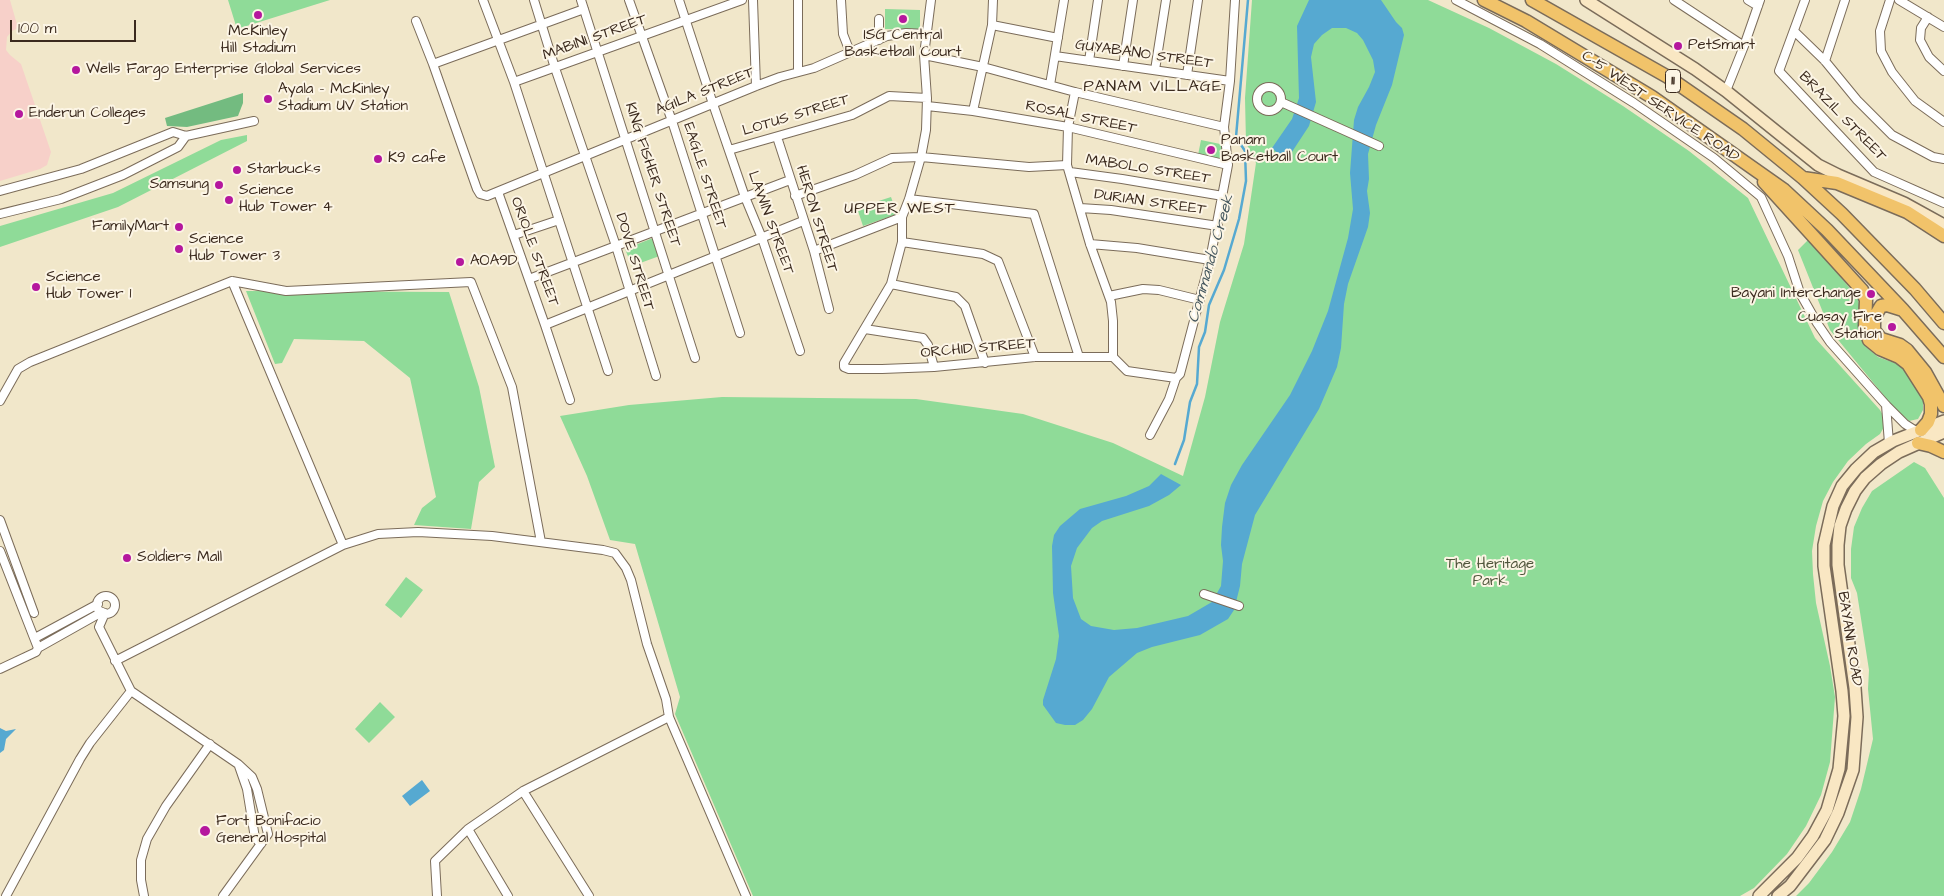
<!DOCTYPE html>
<html>
<head>
<meta charset="utf-8">
<style>
	body { margin:0 }
	#map { position:relative; width:1944px; height:896px; overflow:hidden; background:#f1e7ca; font-family:"Architects Daughter",sans-serif }
	canvas { display:block }
	.scale { position:absolute; left:10px; top:20px; width:126px; height:22px; box-sizing:border-box; border:2px solid #3b2a1e; border-top:0; padding-left:6px; font-size:15px; line-height:18px; white-space:nowrap; color:#3b2a1e; -webkit-text-stroke:4px #fcf5e5; paint-order:stroke }
</style>
</head>
<body>
<div id="map">
<canvas width="1944" height="896"></canvas>
<div class="scale">100 m</div>
</div>
<script>
const c = document.querySelector('canvas').getContext('2d');
c.lineJoin = 'round';
function paint(path, color) { c.fillStyle = color; c.fill(path, 'evenodd'); }
const poly = rows => new Path2D(rows.map(r => 'M' + r).join(''));
function trace(path, color, width, dash) { c.strokeStyle = color; c.lineWidth = width; c.lineCap = dash ? 'butt' : 'round'; c.setLineDash(dash || []); c.stroke(path); }
function label(font, color, halo, rows, align = 'center') {
  c.font = font + ' "Architects Daughter",sans-serif'; c.lineWidth = 4; c.setLineDash([]); c.textBaseline = 'middle'; c.strokeStyle = halo; c.fillStyle = color; for (const [text, x, y, turn = 0] of rows) {
    c.save(); c.translate(x, y); c.rotate((+turn || 0) * Math.PI / 180); c.textAlign = isNaN(turn) ? turn : align; if (halo) c.strokeText(text, 0, 0); c.fillText(text, 0, 0); c.restore();
  }
}
paint(poly([
	[0,0,10,0,18,28,12,31,7,37,6,50,10,55,21,64,51,152,47,165,40,169,0,181]
]), '#f7d0c9');
paint(poly([
	[228,0,330,0,237,29],
	[1252,0,1428,0,1489,28,1556,64,1623,106,1689,151,1748,198,1815,338,1880,410,1885,419,1884,427,1880,434,1866,444,1848,461,1833,482,1823,501,1816,526,1812,551,1813,574,1816,603,1830,666,1835,697,1830,762,1821,795,1806,826,1787,854,1754,888,1740,896,753,896,675,714,680,697,635,544,610,540,587,476,560,416,629,405,722,397,916,399,1023,414,1113,443,1183,476,1205,397,1220,322,1244,244,1256,163,1246,143,1245,98],
	[885,9,920,10,920,30,885,29],
	[247,135,247,141,118,207,0,247,0,226,113,193,221,140],
	[1201,140,1225,145,1222,160,1198,155],
	[891,197,897,214,863,226,857,208],
	[658,236,665,254,632,266,625,249],
	[1809,239,1858,298,1865,346,1878,357,1900,365,1923,397,1923,410,1918,419,1909,421,1894,408,1830,330,1798,250],
	[246,291,449,292,479,387,495,467,479,482,471,529,414,525,422,508,436,497,410,378,364,341,294,339,282,363,275,364],
	[1914,462,1925,468,1944,498,1944,896,1796,896,1809,883,1832,852,1850,822,1861,789,1873,739,1868,689,1869,670,1857,593,1851,578,1851,549,1854,527,1862,508,1872,491],
	[406,577,423,590,401,618,385,605],
	[380,702,395,717,369,743,355,729]
]), '#8fdb98');
paint(poly([
	[243,93,243,103,238,116,187,127,167,126,165,118]
]), '#73bb80');
paint(poly([
	[1309,0,1381,0,1396,22,1402,28,1404,35,1392,85,1376,125,1368,154,1369,179,1367,191,1370,213,1368,227,1348,284,1344,304,1341,348,1337,367,1319,409,1255,515,1242,564,1240,586,1234,610,1228,619,1200,635,1152,647,1137,653,1109,677,1092,709,1083,720,1075,725,1065,725,1056,723,1043,705,1043,700,1056,659,1059,636,1053,593,1052,546,1054,535,1060,526,1080,509,1126,496,1149,486,1161,474,1181,485,1169,495,1149,506,1102,521,1092,528,1077,548,1071,566,1073,598,1081,619,1091,626,1114,630,1137,628,1188,616,1212,602,1221,586,1223,561,1221,545,1222,527,1225,503,1231,485,1242,465,1290,395,1312,351,1328,311,1348,238,1353,209,1350,173,1354,120,1358,107,1369,87,1375,72,1373,60,1363,40,1357,33,1346,28,1332,28,1322,35,1314,44,1311,57,1316,102,1309,126,1286,161,1272,148,1292,119,1299,98,1297,26],
	[0,728,6,731,16,729,6,739,4,750,0,753],
	[422,780,430,791,410,806,402,796]
]), '#56a9d1');
trace(poly([
	[1175,464,1184,440,1190,402,1197,384,1199,347,1205,332,1209,305,1224,270,1239,219,1246,181,1245,151,1236,137,1248,0]
]), '#56a9d1', 2.5);
const minor = poly([
	[483,0,514,82,608,371],
	[534,0,555,68,616,246,656,376],
	[581,0,695,358],
	[629,0,672,121,740,333],
	[679,0,713,104,745,197,762,238,800,351],
	[753,0,756,86],
	[841,0,843,34,850,52],
	[931,0,924,55,927,98,926,130,921,157,909,199,902,217,902,242,891,284,844,363,844,367,849,369,882,369,934,367,1035,357,1113,357],
	[1456,0,1540,44,1634,103,1714,158,1761,197,1788,256,1800,293,1817,323,1830,342,1886,405,1905,424,1916,431],
	[1674,0,1744,46],
	[1748,0,1758,6],
	[1805,0,1779,71,1874,172,1944,203],
	[1890,0,1880,31,1881,51,1892,72,1915,101,1944,122],
	[1899,0,1944,27],
	[1928,17,1921,28,1920,40,1929,57,1944,71],
	[879,19,879,40],
	[416,21,433,64,477,189,480,194,487,196,756,86,780,77,814,68,887,36,906,33,926,34],
	[992,25,1058,38],
	[1794,31,1825,61,1857,100,1892,135,1933,157,1944,159],
	[924,55,983,67,1075,92,1224,127],
	[1055,56,1230,81],
	[1089,61,1098,0],
	[1825,61,1845,0],
	[433,64,584,9],
	[1123,66,1133,0],
	[1155,70,1166,0],
	[798,72,798,0],
	[1187,75,1198,0],
	[514,82,742,0],
	[1050,85,1064,0],
	'1257 99a12 12 0 1 1 24 0a12 12 0 1 1-24 0Z',
	[1726,91,1744,46,1760,0],
	[1075,92,1068,127,1067,165,1090,244,1111,302,1113,321,1113,357],
	[1281,102,1379,146],
	[927,106,973,111,1068,127,1228,165],
	[973,111,992,25,993,0],
	[777,137,814,251,829,309],
	[729,150,852,115,889,96,927,98],
	[1070,172,1122,179,1223,196],
	[0,191,81,169,173,132,186,136,254,121],
	[498,192,545,325,570,400],
	[795,196,855,175,892,158,921,157,1029,167,1067,165],
	[909,199,1034,214,1079,357],
	[1080,208,1111,210,1218,226],
	[0,214,61,199,123,175,178,147,186,136],
	[514,235,559,220],
	[902,242,983,254,998,261,1035,357],
	[1090,244,1137,248,1210,260],
	[814,251,902,217],
	[529,279,790,180],
	[232,281,343,545],
	[891,284,956,297,965,306,985,363],
	[1109,296,1143,289,1159,290,1200,300],
	[545,325,803,221],
	[865,329,923,338,928,345,934,367],
	[1113,357,1127,371,1176,378,1180,374,1210,260,1228,165,1224,127,1230,81,1235,0],
	[0,401,18,369,30,362,232,281,286,291,471,282,512,387,541,542],
	[1886,405,1889,443],
	[1150,435,1169,399,1176,378],
	[0,520,34,613],
	[0,551,38,648],
	[1204,594,1239,606],
	'97 605a9 9 0 1 1 18 0a9 9 0 1 1-18 0Z',
	[105,613,99,627,131,691,238,764,252,777,257,789,268,834,223,896],
	[35,638,98,604],
	[115,661,343,545,378,534,418,532,492,536,603,550,615,553,626,568,631,580,647,644,666,699,669,717,746,896],
	[0,669,36,652,38,648,102,612],
	[239,766,247,789,255,838,261,844],
	[523,791,589,896],
	[468,829,508,896],
	[6,896,80,759,90,743,131,691],
	[144,896,141,880,141,860,147,839,166,806,210,744],
	[437,896,435,861,468,829,523,791,669,717]
]);
const secondary = poly([
	[1586,0,1695,69,1726,91,1818,165,1838,175,1904,203,1944,225],
	[1759,896,1797,858,1813,836,1827,810,1839,769,1844,716,1842,691,1824,566,1824,545,1833,506,1842,486,1856,469,1874,452,1893,441,1944,421],
	[1778,896,1790,886,1825,840,1838,813,1853,770,1857,717,1855,688,1838,565,1838,545,1840,526,1846,509,1855,491,1865,478,1881,464,1899,452,1944,432]
]);
const primary = poly([
	[1484,0,1526,21,1652,97,1784,190,1827,230,1903,310,1944,357],
	[1532,0,1668,77,1743,129,1803,178,1842,214,1915,289,1944,323],
	[1803,178,1837,183,1907,212,1944,236],
	[1764,182,1862,290,1866,300,1865,326,1869,340,1880,349,1899,357,1908,364,1929,397,1931,404,1931,414,1928,422,1921,430],
	[1903,310,1887,305,1881,306,1874,318,1874,330,1881,339,1900,345,1907,350,1925,372,1944,406],
	[1918,443,1931,446,1944,452]
]);
trace(minor, '#7b6c5a', 10);
trace(secondary, '#7b6c5a', 14);
trace(primary, '#7b6c5a', 15);
trace(minor, '#fff', 8);
trace(secondary, '#f9e7c3', 11);
trace(primary, '#f1c36a', 12);
for (const [x, y, r, color] of [
	[258,15,5,"#b5179e"],
	[903,19,5,"#b5179e"],
	[1678,46,5,"#b5179e"],
	[76,70,5,"#b5179e"],
	[268,99,5,"#b5179e"],
	[19,114,5,"#b5179e"],
	[1211,150,5,"#b5179e"],
	[378,159,5,"#b5179e"],
	[237,170,5,"#b5179e"],
	[219,185,5,"#b5179e"],
	[229,200,5,"#b5179e"],
	[179,227,5,"#b5179e"],
	[179,249,5,"#b5179e"],
	[460,262,5,"#b5179e"],
	[36,287,5,"#b5179e"],
	[1871,294,5,"#b5179e"],
	[1892,327,5,"#b5179e"],
	[127,558,5,"#b5179e"],
	[205,831,6,"#b5179e"]
]) { const dot = new Path2D(); dot.arc(x, y, r, 0, 2 * Math.PI); c.fillStyle = color; c.fill(dot); trace(dot, '#fcf5e5', 2); }
for (const [x, y, w] of [
	[1673,81,15]
]) { const box = new Path2D(); box.roundRect(x - w / 2, y - 11.5, w, 23, 4); c.fillStyle = '#fcf5e5'; c.fill(box); trace(box, '#3b2a1e', 1); }
label('bold 14px', '#3b2a1e', null, [
	["11",1673,81]
]);
label('15px', '#3b2a1e', '#fcf5e5', [
	["McKinley",258,32,"center"],
	["Hill Stadium",258,49,"center"],
	["ISG Central",903,36,"center"],
	["Basketball Court",903,53,"center"],
	["PetSmart",1688,46],
	["Wells Fargo Enterprise Global Services",86,70],
	["Ayala - McKinley",278,90],
	["Stadium UV Station",278,107],
	["Enderun Colleges",29,114],
	["Panam",1221,141],
	["Basketball Court",1221,158],
	["K9 cafe",388,159],
	["Starbucks",247,170],
	["Samsung",209,185,"right"],
	["Science",239,191],
	["Hub Tower 4",239,208],
	["FamilyMart",169,227,"right"],
	["Science",189,240],
	["Hub Tower 3",189,257],
	["AOA9D",470,262],
	["Science",46,278],
	["Hub Tower 1",46,295],
	["Bayani Interchange",1861,294,"right"],
	["Cuasay Fire",1882,318,"right"],
	["Station",1882,335,"right"],
	["Soldiers Mall",137,558],
	["Fort Bonifacio",216,822],
	["General Hospital",216,839]
], 'left');
label('15px', '#3b2a1e', '#fcf5e5', [
	["MABINI STREET",595,38,-20],
	["GUYABANO STREET",1144,55,8],
	["AGILA STREET",705,92,-22],
	["C-5 WEST SERVICE ROAD",1660,107,34],
	["LOTUS STREET",796,116,-17],
	["BRAZIL STREET",1842,117,46],
	["ROSAL STREET",1081,118,12],
	["MABOLO STREET",1148,170,9],
	["KING FISHER STREET",652,175,72],
	["EAGLE STREET",704,176,72],
	["DURIAN STREET",1150,203,8],
	["HERON STREET",816,219,73],
	["LAWIN STREET",770,223,70],
	["ORIOLE STREET",534,252,70],
	["DOVE STREET",634,262,73],
	["ORCHID STREET",978,349,-5],
	["BAYANI ROAD",1849,639,81]
]);
label('15px', '#50563c', '#fcf5e5', [
	["The Heritage",1490,565],
	["Park",1490,582]
]);
c.letterSpacing = '1px';
label('16px', '#3b2a1e', '#fcf5e5', [
	["PANAM VILLAGE",1153,88],
	["UPPER WEST",900,210]
]);
c.letterSpacing = '0px';
label('italic 16px', '#44565d', '#fcf5e5', [
	["Commando Creek",1212,259,-74]
]);
</script>
</body>
</html>
